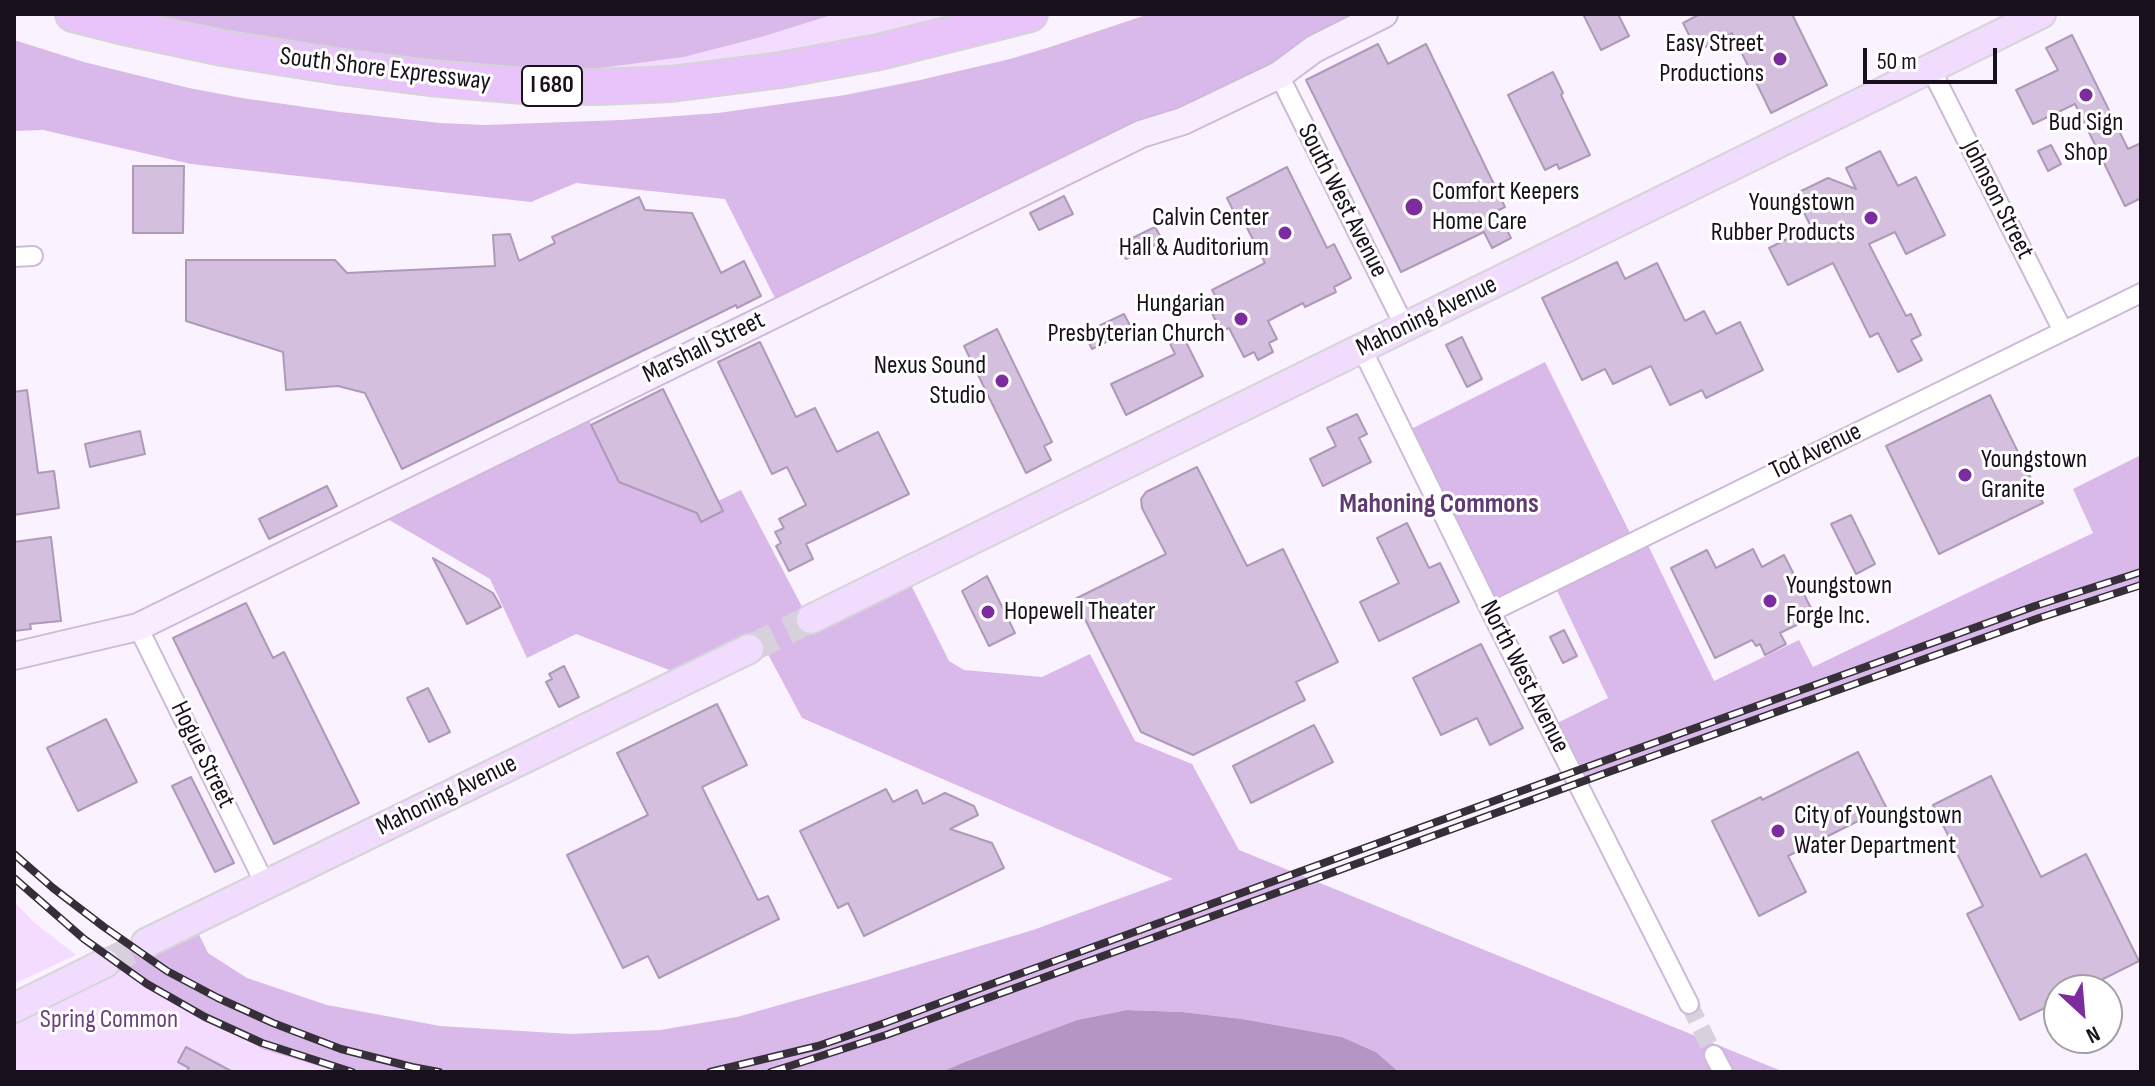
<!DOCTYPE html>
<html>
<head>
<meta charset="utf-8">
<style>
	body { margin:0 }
	#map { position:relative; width:2155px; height:1086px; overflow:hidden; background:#fbf2ff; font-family:"Sofia Sans Condensed",sans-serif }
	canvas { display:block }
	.frame { position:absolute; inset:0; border:16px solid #18111c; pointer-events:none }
	.north { position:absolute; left:2043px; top:974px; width:80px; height:80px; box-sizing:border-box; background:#fff; border:2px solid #a3a0a4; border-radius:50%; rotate:154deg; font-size:22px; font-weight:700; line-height:32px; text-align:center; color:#18111c }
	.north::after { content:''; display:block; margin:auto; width:28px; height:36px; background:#7c2c9d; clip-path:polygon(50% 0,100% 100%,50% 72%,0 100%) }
	.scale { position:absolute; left:1863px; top:48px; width:134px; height:36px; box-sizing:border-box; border:4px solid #18111c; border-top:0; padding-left:10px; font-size:24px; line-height:28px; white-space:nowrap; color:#18111c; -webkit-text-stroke:6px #fff; paint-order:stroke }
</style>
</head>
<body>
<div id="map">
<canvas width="2155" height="1086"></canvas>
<div class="frame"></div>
<div class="north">N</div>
<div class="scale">50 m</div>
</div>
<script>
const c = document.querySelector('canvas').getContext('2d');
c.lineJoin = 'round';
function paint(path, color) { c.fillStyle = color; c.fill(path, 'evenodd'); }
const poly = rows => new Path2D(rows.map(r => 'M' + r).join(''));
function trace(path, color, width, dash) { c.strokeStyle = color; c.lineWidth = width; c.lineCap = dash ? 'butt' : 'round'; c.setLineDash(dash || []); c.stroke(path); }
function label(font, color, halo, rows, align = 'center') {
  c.font = font + ' "Sofia Sans Condensed",sans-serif'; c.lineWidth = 6; c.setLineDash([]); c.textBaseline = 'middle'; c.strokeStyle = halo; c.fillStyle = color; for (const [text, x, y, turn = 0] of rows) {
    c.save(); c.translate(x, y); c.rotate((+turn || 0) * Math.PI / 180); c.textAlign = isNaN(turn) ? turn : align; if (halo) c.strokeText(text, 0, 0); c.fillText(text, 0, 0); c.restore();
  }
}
paint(poly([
	[835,14,1030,14,781,70,579,71,684,57,765,36],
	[14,902,36,924,76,955,14,984],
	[112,959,262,1049,338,1072,14,1072,14,1008]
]), '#f3dcff');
paint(poly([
	[73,14,835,14,765,36,684,57,579,71,467,81],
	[1149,14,1384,14,781,310,725,199,576,183,531,202,191,164,43,130,14,131,14,40,84,62,189,88,242,98,340,112,440,123,485,125,621,120,718,113,845,95,920,80,1010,59,1050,47],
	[1545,362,1634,541,1644,537,1714,681,1799,640,1813,667,2093,533,2073,489,2141,455,2141,586,2038,617,1854,681,1578,785,1549,727,1608,698,1553,582,1491,612,1403,433],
	[583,408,620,483,697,513,701,521,723,511,718,501,741,490,809,620,905,573,949,661,964,670,1042,677,1090,654,1135,741,1192,764,1239,850,1784,1072,1399,1072,1376,1052,1342,1037,1241,1019,1182,1012,1127,1010,1077,1020,962,1063,942,1072,338,1072,262,1049,112,959,192,920,208,953,247,978,327,1005,440,1026,571,1034,660,1030,737,1017,864,981,1033,930,1173,879,802,718,762,643,690,678,576,634,527,658,490,579,374,511]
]), '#d9b9e9');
paint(poly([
	[1127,1010,1182,1012,1242,1019,1342,1037,1376,1052,1399,1072,942,1072,962,1063,1077,1020]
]), '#b495c4');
const building = poly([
	[1583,14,1618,14,1629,36,1601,50,1583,14],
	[1700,14,1792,14,1827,85,1771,113,1732,33,1697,51,1683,23,1700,14],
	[2072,35,2128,149,2141,143,2141,198,2125,206,2075,104,2033,124,2016,90,2058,70,2046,48,2072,35],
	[1378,44,1388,64,1426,44,1505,207,1497,211,1511,238,1492,248,1484,232,1401,272,1306,80,1378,44],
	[1553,72,1563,93,1561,95,1590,155,1559,169,1557,164,1545,170,1508,95,1553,72],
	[2051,145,2061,164,2048,171,2038,151,2051,145],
	[1880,151,1898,186,1916,177,1945,235,1906,254,1895,232,1869,244,1906,316,1911,314,1921,335,1911,340,1922,360,1898,372,1878,333,1870,337,1833,263,1788,285,1769,248,1811,227,1795,194,1828,178,1856,189,1846,168,1880,151],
	[133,166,184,166,183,233,133,233,133,166],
	[1287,167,1327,248,1334,244,1351,278,1334,287,1336,292,1305,307,1303,303,1268,321,1277,339,1269,343,1273,352,1258,360,1254,352,1244,357,1229,328,1221,332,1211,311,1217,308,1212,299,1216,297,1212,290,1265,263,1243,220,1239,222,1227,198,1287,167],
	[1064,196,1073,214,1039,230,1030,213,1064,196],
	[639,197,645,210,692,213,721,273,744,261,761,296,737,308,736,305,402,469,365,393,338,386,286,390,283,352,186,321,186,260,335,260,347,273,495,266,493,235,510,234,519,261,555,243,552,237,639,197],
	[1155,227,1163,241,1126,259,1118,245,1155,227],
	[1617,262,1625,279,1657,263,1685,321,1704,311,1716,334,1740,322,1763,370,1706,398,1702,390,1670,405,1651,366,1613,384,1605,369,1582,380,1542,298,1617,262],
	[1124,314,1132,329,1092,349,1084,333,1124,314],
	[997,329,1052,442,1044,446,1051,460,1026,473,964,346,997,329],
	[1180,330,1203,376,1126,415,1111,384,1175,354,1167,337,1180,330],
	[1462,337,1482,379,1467,387,1446,345,1462,337],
	[760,342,796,417,815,408,837,452,878,432,909,494,806,544,813,559,789,571,776,546,781,543,775,532,784,528,779,519,806,505,787,467,772,474,718,362,760,342],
	[663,389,723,511,701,522,697,513,619,482,591,425,663,389],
	[27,390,38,473,54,471,59,508,14,515,14,392,27,390],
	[1990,395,2043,503,1939,554,1886,446,1990,395],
	[1357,414,1367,434,1359,438,1371,462,1323,486,1310,459,1336,446,1327,428,1357,414],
	[140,431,145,454,90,467,85,444,140,431],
	[1197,467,1247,566,1283,549,1338,662,1296,682,1305,700,1193,755,1141,732,1075,599,1166,554,1142,508,1141,499,1146,492,1197,467],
	[327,486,337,506,269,539,259,519,327,486],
	[1851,515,1875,564,1856,574,1831,524,1851,515],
	[1407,523,1429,568,1440,563,1459,602,1379,641,1360,602,1399,583,1377,538,1407,523],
	[51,537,61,621,30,624,31,629,14,631,14,542,51,537],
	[1753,549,1762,567,1784,555,1815,616,1780,633,1786,644,1765,655,1760,644,1756,646,1752,640,1715,658,1671,568,1707,550,1716,568,1753,549],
	[433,558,493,593,501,607,467,624,433,558],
	[987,576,1015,633,989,646,962,591,987,576],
	[246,603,273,658,284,652,359,803,274,844,173,638,246,603],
	[1564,630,1577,656,1563,663,1550,637,1564,630],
	[1481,644,1523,728,1490,745,1477,718,1441,735,1413,678,1481,644],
	[564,666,579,697,559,707,546,682,552,679,549,674,564,666],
	[428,688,450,732,429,742,407,698,428,688],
	[717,704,747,765,702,787,758,900,768,896,779,919,659,978,648,956,623,968,567,855,648,815,617,753,717,704],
	[106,719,137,782,78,811,47,748,106,719],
	[1314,725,1333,762,1251,803,1233,766,1314,725],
	[1858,752,1886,807,1788,856,1806,892,1759,916,1712,821,1761,797,1762,800,1858,752],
	[1991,776,2041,877,2086,854,2139,961,2081,990,2059,990,2059,1001,2020,1020,1967,914,1983,906,1933,805,1991,776],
	[191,777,234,863,215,872,172,786,191,777],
	[886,789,893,802,917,790,923,804,945,793,974,806,978,815,950,829,992,843,1004,868,864,936,848,903,838,908,800,831,886,789],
	[186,1047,233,1072,186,1072,189,1068,178,1062,186,1047]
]);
paint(building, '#d4bfde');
trace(building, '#ae9ab8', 2);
trace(poly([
	[1689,1004,1714,1055]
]), '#d9d0dd', 18, [18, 9]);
trace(poly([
	[749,649,811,619],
	[105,963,146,943]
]), '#d9d0dd', 28, [28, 14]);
const street = poly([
	[1931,69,2063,331],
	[1279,75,1405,327],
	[14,257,33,256],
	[1362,349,1491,612,1689,1004],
	[1491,612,2141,293],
	[138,627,265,884],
	[1714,1055,1723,1072]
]);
const secondary = poly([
	[14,656,138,627,1141,134,1183,121,1279,75,1314,49,1384,14]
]);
const primary = poly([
	[811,619,2041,14],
	[146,943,749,649],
	[14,1008,105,963]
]);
const highway = poly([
	[73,14,128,28,222,48,342,67,430,78,524,86,597,87,671,84,781,70,879,52,1030,14]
]);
trace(street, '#cebad8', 22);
trace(secondary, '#cebad8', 30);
trace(primary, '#d5d4d6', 32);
trace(highway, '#d5d4d6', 38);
trace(street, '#fff', 18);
trace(secondary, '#f8edfe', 26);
trace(primary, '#f1dcfd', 28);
trace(highway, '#e8c4fb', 34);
const rail = poly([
	[14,854,53,888,104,927,167,971,218,998,273,1023,341,1049,412,1067,439,1072],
	[14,878,84,939,147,984,205,1017,262,1043,352,1072],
	[710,1072,818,1046,882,1024,1598,763,2035,606,2141,572],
	[771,1072,886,1035,1603,774,2039,618,2141,585]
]);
trace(rail, '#362f3a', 8);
trace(rail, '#fff', 5, [15]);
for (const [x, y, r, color] of [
	[1780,59,8,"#7c2c9d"],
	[2086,95,8,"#7c2c9d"],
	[1414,207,10,"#7c2c9d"],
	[1871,218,8,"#7c2c9d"],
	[1285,233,8,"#7c2c9d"],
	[1241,319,8,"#7c2c9d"],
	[1002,381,8,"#7c2c9d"],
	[1965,475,8,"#7c2c9d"],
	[1770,601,8,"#7c2c9d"],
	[988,612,8,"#7c2c9d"],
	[1778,831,8,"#7c2c9d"]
]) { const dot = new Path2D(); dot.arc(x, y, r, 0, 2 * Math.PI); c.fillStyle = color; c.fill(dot); trace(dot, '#fff', 3); }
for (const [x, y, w] of [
	[552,86,60]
]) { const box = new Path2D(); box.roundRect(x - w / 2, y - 20, w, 40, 6); c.fillStyle = '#fff'; c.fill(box); trace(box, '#18111c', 2); }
label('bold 24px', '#18111c', null, [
	["I 680",552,86]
]);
label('26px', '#18111c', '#fff', [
	["Easy Street",1764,44],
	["Productions",1764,74],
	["Bud Sign",2086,123,"center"],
	["Shop",2086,153,"center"],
	["Comfort Keepers",1432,192,"left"],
	["Home Care",1432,222,"left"],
	["Youngstown",1855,203],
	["Rubber Products",1855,233],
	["Calvin Center",1269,218],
	["Hall & Auditorium",1269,248],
	["Hungarian",1225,304],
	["Presbyterian Church",1225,334],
	["Nexus Sound",986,366],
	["Studio",986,396],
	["Youngstown",1981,460,"left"],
	["Granite",1981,490,"left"],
	["Youngstown",1786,586,"left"],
	["Forge Inc.",1786,616,"left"],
	["Hopewell Theater",1004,612,"left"],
	["City of Youngstown",1794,816,"left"],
	["Water Department",1794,846,"left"]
], 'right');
label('26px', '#18111c', '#fff', [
	["South Shore Expressway",385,70,7],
	["Johnson Street",1997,200,63],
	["South West Avenue",1342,201,63],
	["Mahoning Avenue",1427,317,-26],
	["Marshall Street",704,348,-26],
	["Tod Avenue",1816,452,-26],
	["North West Avenue",1524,677,63],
	["Hogue Street",202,755,64],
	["Mahoning Avenue",447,796,-26]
]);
label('26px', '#6b427e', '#fff', [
	["Spring Common",109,1020]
]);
label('bold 28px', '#603a72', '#fff', [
	["Mahoning Commons",1439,505]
]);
</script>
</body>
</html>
